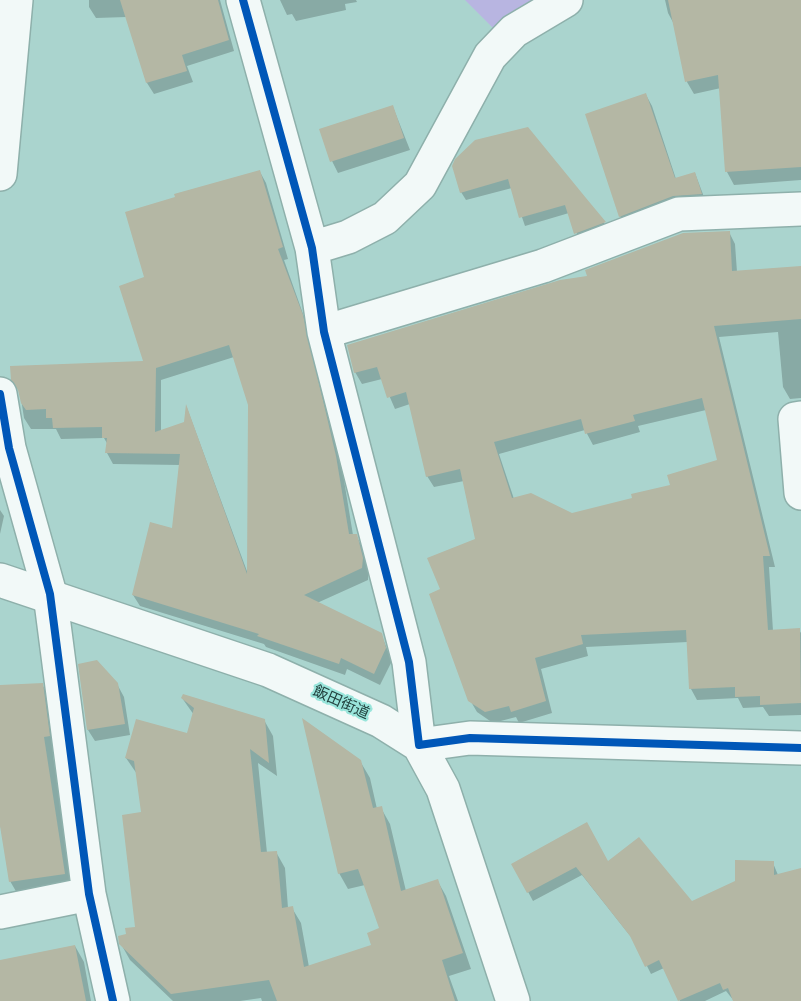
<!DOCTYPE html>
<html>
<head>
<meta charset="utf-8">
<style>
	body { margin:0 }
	canvas { display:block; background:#aad4ce }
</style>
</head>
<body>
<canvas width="801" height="1001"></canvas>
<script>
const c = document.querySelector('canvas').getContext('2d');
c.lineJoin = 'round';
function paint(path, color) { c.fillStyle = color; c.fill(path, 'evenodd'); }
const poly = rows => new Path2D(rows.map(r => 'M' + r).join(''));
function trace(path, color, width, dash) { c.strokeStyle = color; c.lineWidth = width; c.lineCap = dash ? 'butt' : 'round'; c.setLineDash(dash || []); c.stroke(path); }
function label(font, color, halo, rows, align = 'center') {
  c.font = font + ' "DejaVu Sans","Noto Sans JP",sans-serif'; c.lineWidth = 4.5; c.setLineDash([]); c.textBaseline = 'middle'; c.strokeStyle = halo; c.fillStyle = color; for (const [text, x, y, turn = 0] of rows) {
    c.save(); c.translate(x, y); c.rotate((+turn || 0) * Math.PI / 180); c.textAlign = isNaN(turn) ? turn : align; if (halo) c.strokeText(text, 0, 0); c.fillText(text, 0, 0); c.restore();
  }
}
paint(poly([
	[465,0,575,0,516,51]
]), '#b8b5e1');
paint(poly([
	[89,0,220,0,234,51,187,66,193,82,154,94,147,83,127,17,96,18,89,7],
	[280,0,356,0,357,2,345,4,346,10,296,21,292,14,287,15],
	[665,0,801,0,801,180,734,185,727,172,721,88,694,94,687,82,675,26,668,13],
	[646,95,652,106,676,179,695,173,707,205,627,227,620,216],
	[393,107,410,150,338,173,332,161],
	[527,129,604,223,609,231,580,242,569,213,525,226,512,188,466,200,461,192],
	[260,172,266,183,288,259,284,260,308,328,342,468,353,535,356,535,362,547,368,570,368,580,317,603,381,634,392,661,380,685,347,669,345,675,266,647,264,644,140,606,133,595,173,530,180,465,113,464,107,453,108,445,104,438,61,439,56,429,31,429,24,418,20,392,145,362,146,278],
	[234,357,250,405,248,574,187,408,185,423,161,431,161,380],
	[729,232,735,244,737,272,801,268,801,398,790,399,783,387,778,332,719,337,775,567,769,567,773,631,799,630,801,633,801,715,769,716,763,707,743,708,738,698,697,700,691,689,688,642,586,647,588,656,541,669,552,713,519,723,516,717,493,723,477,712,470,700,477,540,464,481,434,487,427,476,410,404,395,409,382,379,362,384,355,372,589,277],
	[706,410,718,461,672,486,634,499,572,515,514,499,499,454,585,430,593,445,640,432,638,426],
	[0,510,4,516,0,534],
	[42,684,52,703,59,754,53,755,75,892,21,900,10,881,0,823,0,687],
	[117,684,124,697,130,735,95,741,88,730],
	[182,698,264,720,273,736,277,776,258,763,267,853,276,852,285,868,288,908,292,908,301,923,309,967,373,946,381,929,365,885,348,889,339,873,360,761,370,778,377,809,381,808,390,824,406,891,437,880,446,896,471,969,449,976,458,1001,262,1001,261,998,240,1001,173,1001,130,960,121,944,137,928,143,814,137,774,126,758,188,735,194,715],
	[608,863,692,903,773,863,778,875,801,870,801,1001,734,1001,726,991,705,1001,680,1001,664,968,651,974,635,942,582,875,533,901,513,864],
	[75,946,84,962,91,1001,0,1001,0,994]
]), '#0003');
paint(poly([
	[120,0,218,0,229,40,182,55,187,71,146,83],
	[668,0,801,0,801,167,725,172,718,75,685,82],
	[646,93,675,178,695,172,702,194,673,196,619,217,585,114],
	[393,105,404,138,330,162,319,129],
	[528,127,586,198,606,222,574,234,565,205,519,218,508,179,460,193,452,166,455,159,475,140],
	[260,170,283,247,278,249,303,315,336,456,349,534,357,534,363,558,362,568,304,595,382,633,386,648,374,674,341,658,339,664,257,636,259,634,132,595,150,522,172,528,180,454,105,453,107,438,102,438,102,427,53,428,52,418,46,418,46,409,26,410,21,403,18,390,11,380,10,366,143,361,119,286,144,277,125,212,175,197,174,194],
	[229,345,248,405,247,574,186,404,184,422,155,432,156,368],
	[730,231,732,271,801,266,801,319,714,326,770,556,763,556,768,630,800,628,801,703,760,705,760,696,735,697,735,687,689,689,686,630,581,635,583,644,535,658,546,701,511,712,509,706,485,712,468,701,429,594,440,589,427,558,475,539,460,469,426,477,406,392,387,398,377,367,354,373,347,345,560,280,587,276,585,270,683,233],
	[702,398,717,460,667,475,670,485,631,494,632,498,572,513,531,493,512,498,494,442,581,419,585,434,635,421,633,415],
	[97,660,118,683,125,724,87,730,78,664],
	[43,683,50,736,44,737,65,874,9,882,0,826,0,685],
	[183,694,265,719,269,763,250,749,261,852,277,851,282,908,293,906,304,967,371,945,367,933,379,928,358,869,338,874,302,718,361,760,373,808,382,806,401,891,438,879,463,953,442,960,455,1001,277,1001,269,980,171,994,119,944,118,936,126,934,125,928,135,927,122,815,141,812,134,761,125,758,136,719,187,733,194,708,181,698],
	[587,822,608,861,639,837,692,901,735,881,735,860,774,861,774,875,801,868,801,1001,733,1001,728,988,723,990,720,983,678,1001,659,960,645,967,630,936,576,867,527,893,511,864],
	[75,945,86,1001,0,1001,0,960]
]), '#b4b7a4');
const minor = poly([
	[243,0,312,248,324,332,409,662,419,745,470,738,801,748],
	[0,174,16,0],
	[312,248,348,237,385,218,420,185,490,56,514,31,566,0],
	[324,332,543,266,679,214,801,209],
	[0,394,9,448,50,594,89,894,113,1001],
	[801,418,795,419,801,493],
	[0,912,89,894]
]);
const major = poly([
	[0,580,268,670,381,721,419,745,443,789,513,1001]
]);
trace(minor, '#8eb0ab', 36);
trace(major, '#8eb0ab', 36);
trace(minor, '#f2f9f8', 33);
trace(major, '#f2f9f8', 33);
trace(poly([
	[243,0,312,248,324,332,409,662,419,745,470,738,801,748],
	[0,394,9,448,50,594,89,894,113,1001]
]), '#0057b8', 8);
label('15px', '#23423f', '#99e5db', [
	["飯田街道",341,703,24]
]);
</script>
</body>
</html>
